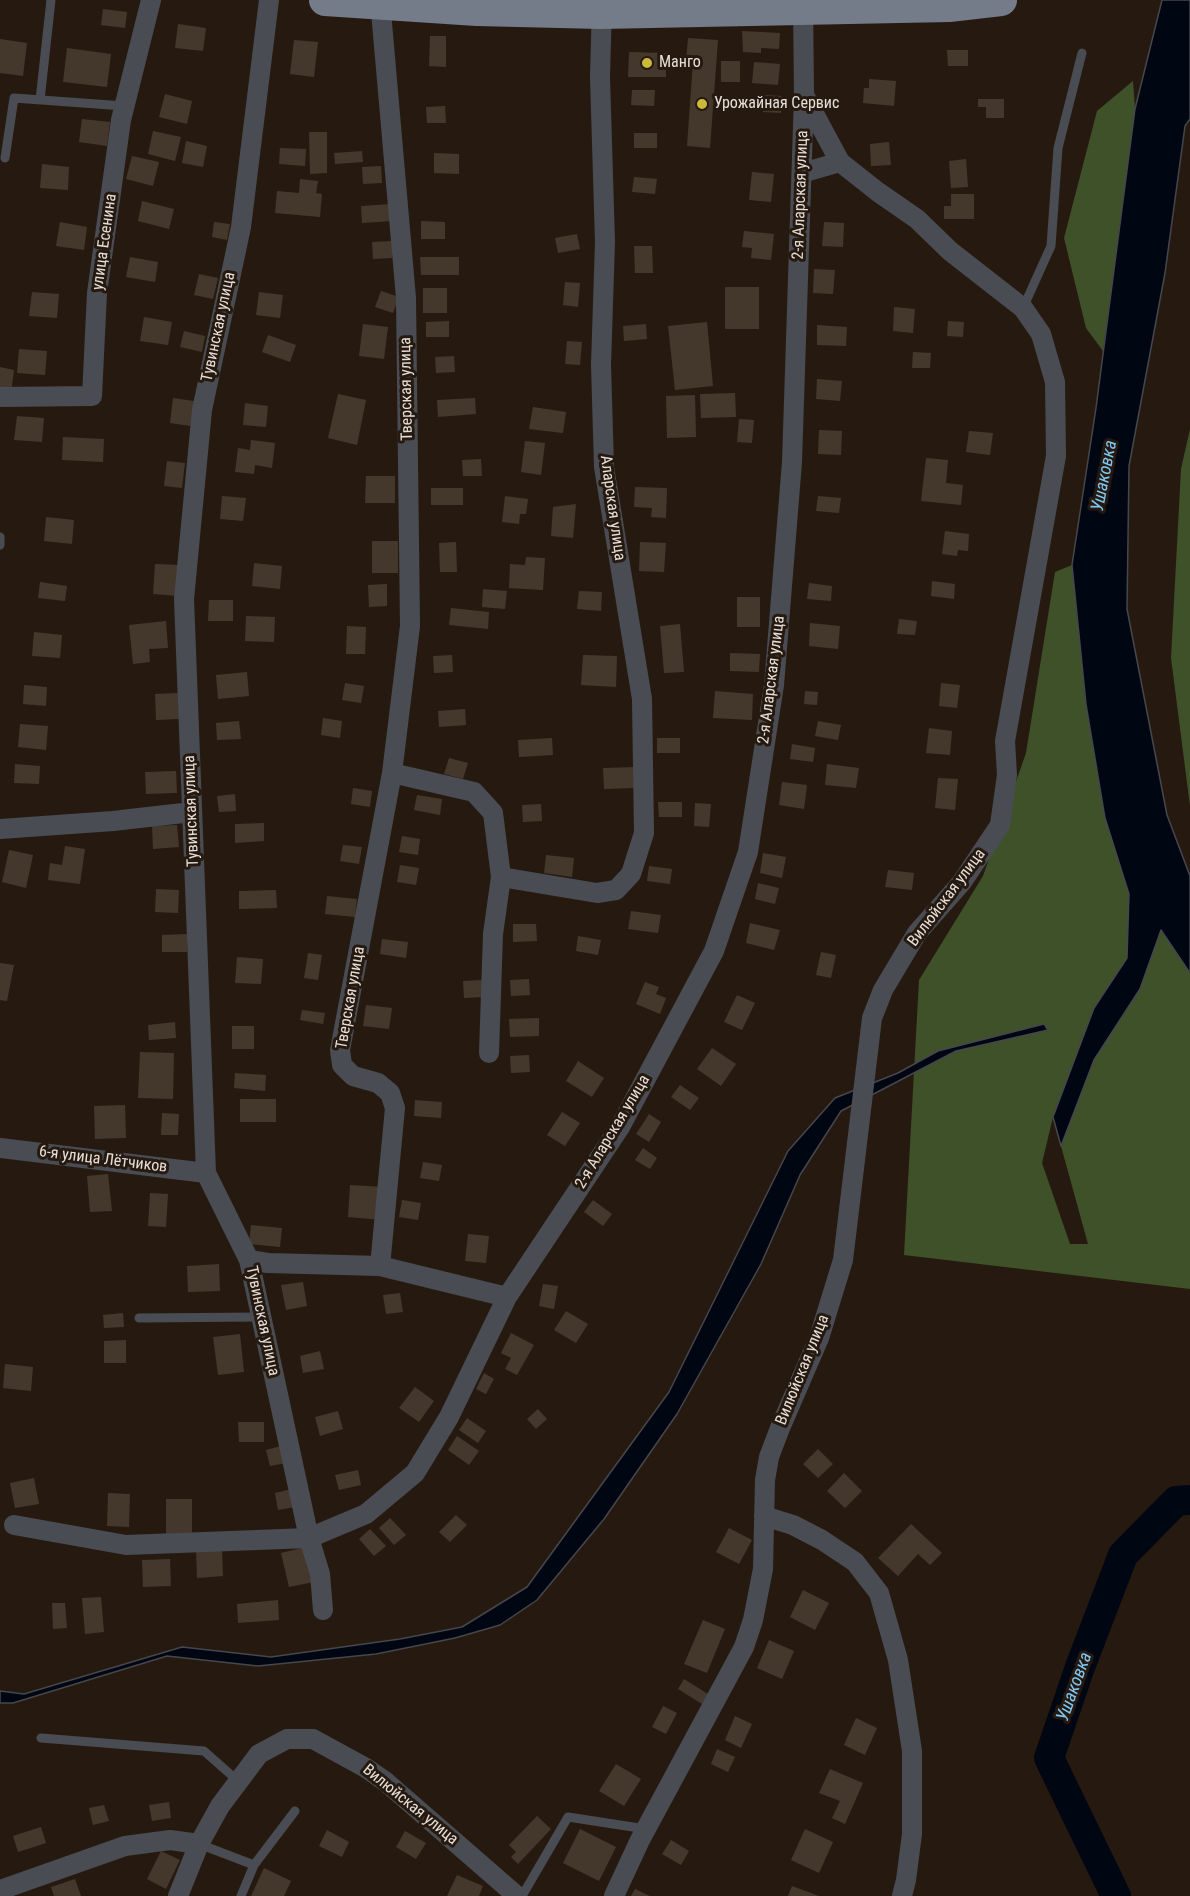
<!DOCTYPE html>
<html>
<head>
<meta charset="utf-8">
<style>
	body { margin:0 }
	canvas { display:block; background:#261a10 }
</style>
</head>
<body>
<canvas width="1190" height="1896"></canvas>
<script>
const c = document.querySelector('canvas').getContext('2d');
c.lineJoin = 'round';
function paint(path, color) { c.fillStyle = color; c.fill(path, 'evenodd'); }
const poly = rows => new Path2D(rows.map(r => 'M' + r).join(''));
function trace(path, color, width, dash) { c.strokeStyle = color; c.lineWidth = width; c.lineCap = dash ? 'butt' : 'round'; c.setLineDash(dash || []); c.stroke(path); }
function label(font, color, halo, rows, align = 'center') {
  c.font = font + ' "Roboto Condensed",sans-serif'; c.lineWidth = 6; c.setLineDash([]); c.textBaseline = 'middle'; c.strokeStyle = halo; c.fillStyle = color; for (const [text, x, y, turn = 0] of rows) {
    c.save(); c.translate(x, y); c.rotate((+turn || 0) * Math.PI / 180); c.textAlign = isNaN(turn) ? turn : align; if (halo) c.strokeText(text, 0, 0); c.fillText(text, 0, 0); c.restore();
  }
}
paint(poly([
	[1133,81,1135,109,1103,351,1086,328,1064,238,1097,111],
	[1190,429,1190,806,1171,658,1181,469],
	[1072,565,1086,704,1105,818,1129,894,1127,959,1094,1008,1053,1117,1042,1163,1070,1244,1088,1244,1061,1146,1094,1060,1140,989,1161,929,1190,973,1190,1289,904,1255,919,980,983,876,1026,753,1055,572]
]), '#3f5128');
const water = poly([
	[1162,0,1190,0,1190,119,1185,126,1165,273,1129,466,1127,609,1167,815,1190,876,1190,973,1161,930,1140,989,1094,1060,1061,1146,1053,1117,1094,1008,1127,958,1129,894,1105,818,1086,704,1072,565,1096,408,1135,109,1162,0],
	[1044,1024,1048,1030,956,1051,841,1111,800,1175,761,1264,677,1414,604,1519,537,1600,500,1625,455,1638,376,1654,258,1666,167,1656,13,1703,0,1703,0,1691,24,1694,182,1647,271,1657,400,1639,462,1627,527,1587,669,1392,788,1151,835,1098,898,1073,938,1051,1044,1024]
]);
paint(water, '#000612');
trace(water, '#45474d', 1.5);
trace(poly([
	[1116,1896,1049,1758,1080,1667,1123,1555,1176,1501,1190,1500]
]), '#000612', 30);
paint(poly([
	[103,9,127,12,125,28,101,25],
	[178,24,206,28,203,51,175,48],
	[742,31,780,33,779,49,761,48,761,53,743,52],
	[430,36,446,36,446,67,429,66],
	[688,38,718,40,710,148,687,146,693,62,686,61],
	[0,39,27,43,23,76,0,73],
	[294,40,318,42,314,77,290,74],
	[67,48,111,54,107,87,63,82],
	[947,50,968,50,968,66,948,66],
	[629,52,666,53,666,77,628,77],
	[721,61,740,61,740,82,721,82],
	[754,62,780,64,778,85,752,83],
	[869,79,896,81,894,106,863,103,864,88,869,88],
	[632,90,655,90,654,106,631,105],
	[165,94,192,101,187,124,159,117],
	[764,95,782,96,781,113,763,112],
	[978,99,1004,99,1004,118,986,118,986,107,978,107],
	[445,106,446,123,427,123,426,107],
	[82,119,110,122,107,146,79,142],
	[153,131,181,137,175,161,148,154],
	[309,132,327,132,327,173,310,174],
	[634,133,657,133,657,148,634,148],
	[186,141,207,146,203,167,182,163],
	[889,142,891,165,871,166,870,144],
	[280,148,306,149,305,166,279,164],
	[362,151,363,162,335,164,334,153],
	[434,153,459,154,459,174,434,173],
	[132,156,159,162,153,186,126,179],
	[966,159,968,187,951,188,949,161],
	[42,164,69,167,68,190,40,188],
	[381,166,382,183,363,184,362,167],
	[752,172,774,174,771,202,749,200],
	[634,177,657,179,655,194,632,192],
	[300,179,318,181,316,193,322,194,320,217,275,213,277,191,299,193],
	[951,194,974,194,974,219,944,219,944,206,951,206],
	[142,201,174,209,169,229,138,221],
	[391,204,392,221,362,223,361,206],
	[421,221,445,222,445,239,421,239],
	[60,222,87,227,84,250,56,246],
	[214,222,230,224,227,240,212,237],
	[824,222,844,223,843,247,822,246],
	[744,231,774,234,771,260,751,258,752,248,742,247],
	[577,234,580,249,558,253,555,238],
	[392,241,392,258,373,259,372,242],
	[634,246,652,246,653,273,635,273],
	[130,257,158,262,155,282,126,277],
	[420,257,459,257,459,275,421,275],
	[814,269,835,270,833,294,813,293],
	[199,274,218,278,213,299,194,295],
	[565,282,580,283,578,307,563,305],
	[725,287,759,287,759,329,725,329],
	[423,288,447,288,447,313,423,313],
	[381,291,399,297,393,313,375,307],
	[32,292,59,294,57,318,29,316],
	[259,292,283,295,280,318,256,315],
	[894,307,915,309,913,333,893,331],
	[144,317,172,322,168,345,140,341],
	[449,321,449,337,426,337,426,322],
	[948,321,964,322,963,337,947,336],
	[707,322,713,386,675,390,668,326],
	[363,324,388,327,384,359,359,356],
	[646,324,647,339,624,341,623,326],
	[817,325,847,327,846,346,817,345],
	[184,331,205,336,202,352,180,347],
	[268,335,296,345,290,362,262,352],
	[567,341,582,342,580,365,565,364],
	[19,349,47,351,45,375,17,373],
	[913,352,931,353,930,368,912,368],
	[454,356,455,372,436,373,435,357],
	[0,367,14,370,11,393,0,392],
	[817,379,842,381,840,401,816,399],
	[735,393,736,417,701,418,700,394],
	[338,394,366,400,357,445,328,438],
	[695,395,696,437,667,438,666,396],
	[173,398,194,401,191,426,170,423],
	[475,398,476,414,438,417,437,400],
	[245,403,268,406,266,427,243,425],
	[533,407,566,412,563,433,529,429],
	[17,416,44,418,42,442,14,440],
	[739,419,754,420,752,443,737,442],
	[819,430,842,431,841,455,818,454],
	[969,431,993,433,990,455,966,452],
	[63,437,104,439,103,462,62,460],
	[251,440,275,443,272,468,255,465,254,474,235,472,238,448,250,450],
	[525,441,545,443,541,475,521,472],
	[926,458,948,460,946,483,963,485,961,505,921,501],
	[481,459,482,476,463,476,462,460],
	[167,461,185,463,182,488,164,486],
	[366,476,395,476,395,503,365,503],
	[635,487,667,488,666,518,651,517,652,508,634,507],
	[431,488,463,488,463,505,431,505],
	[222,496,246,498,243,521,220,519],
	[505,496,528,499,526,514,520,514,519,524,502,522],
	[818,496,841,498,839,513,816,511],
	[576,504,573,538,551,536,553,507],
	[46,517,74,520,72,544,44,541],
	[945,531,969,534,968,551,958,550,957,556,942,554],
	[372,541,398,541,398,573,372,573],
	[456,542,457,572,440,572,439,543],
	[640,542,666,543,664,572,639,571],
	[526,557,545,558,543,590,509,588,510,564,525,565],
	[254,563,282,566,280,589,252,586],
	[155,564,180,565,178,596,153,594],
	[932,581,955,584,954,599,931,596],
	[40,582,67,586,65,601,38,598],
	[809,583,832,586,831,601,807,599],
	[387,584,387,606,369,607,368,585],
	[483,589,507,591,505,609,482,607],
	[579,591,602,592,601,611,577,609],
	[737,597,760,597,760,627,737,627],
	[209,600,233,600,233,621,208,621],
	[451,608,489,612,488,629,449,625],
	[246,616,275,617,274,642,245,641],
	[899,619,917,621,915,635,897,634],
	[166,621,168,648,149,649,150,662,133,664,129,625],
	[810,623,840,626,838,649,809,646],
	[680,624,684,672,664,673,660,626],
	[347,626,366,627,365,654,346,654],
	[34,632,62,635,60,658,32,656],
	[730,653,760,654,759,672,730,671],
	[452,655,453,672,434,673,433,656],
	[583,655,617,656,616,687,581,685],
	[247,672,249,696,218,699,216,675],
	[345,683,364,686,361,703,342,700],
	[941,683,960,685,957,708,939,706],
	[24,685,47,687,46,706,23,704],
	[715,691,753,694,752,720,713,718],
	[805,691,818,692,817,705,804,704],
	[178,693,179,719,156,720,155,694],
	[465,709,466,725,439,727,438,711],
	[323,718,342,721,340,738,321,735],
	[239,721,241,739,217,740,216,723],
	[818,721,841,725,838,740,815,736],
	[20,724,48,726,46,750,18,747],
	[929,728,952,731,950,755,926,753],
	[552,738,553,755,519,757,518,740],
	[657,738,680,738,680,753,657,753],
	[792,744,815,748,813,762,790,759],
	[449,758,468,763,463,779,444,774],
	[15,764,40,766,39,784,14,783],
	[827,764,859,768,856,788,825,785],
	[635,767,635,788,604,789,603,768],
	[176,771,177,793,146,794,145,772],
	[938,778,958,779,955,810,935,808],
	[782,782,807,785,804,809,779,805],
	[353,788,372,791,370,807,351,804],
	[235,794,236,811,219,812,217,796],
	[417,795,442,799,440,815,414,810],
	[658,802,682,802,682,817,659,817],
	[695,803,711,804,709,827,694,826],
	[541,804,542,821,523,822,522,805],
	[264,823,264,841,235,843,235,824],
	[177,825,179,847,153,849,152,826],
	[402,836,420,839,418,855,399,852],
	[343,845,362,847,359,864,340,861],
	[65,846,85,849,80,884,48,880,50,863,62,865],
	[9,850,33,855,26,888,2,882],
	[763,853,786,857,782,878,760,873],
	[546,855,574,858,572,877,544,873],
	[400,865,419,868,416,885,397,882],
	[649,866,672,869,670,884,647,881],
	[888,870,914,873,912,890,885,887],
	[758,883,779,888,775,904,755,899],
	[156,889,179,890,178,913,155,912],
	[276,890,277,908,239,909,239,891],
	[327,896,357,899,355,917,325,914],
	[631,911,661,915,658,933,628,929],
	[750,923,780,930,774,950,746,943],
	[513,924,536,924,537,941,513,942],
	[187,934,187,952,162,952,162,935],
	[578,936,601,940,598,955,576,951],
	[382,939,408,942,406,958,380,954],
	[821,952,836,955,831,978,816,975],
	[308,953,322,955,318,980,304,978],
	[237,957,263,959,261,984,235,983],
	[0,963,14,965,7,1001,0,1000],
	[529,979,530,995,511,996,510,980],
	[482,980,483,997,464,998,463,981],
	[645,982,659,987,656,994,666,998,660,1014,636,1004],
	[737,995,755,1003,742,1030,724,1022],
	[366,1005,392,1008,389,1029,363,1026],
	[302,1010,325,1013,323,1024,300,1020],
	[539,1018,539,1036,510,1037,509,1019],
	[175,1022,176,1038,149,1040,148,1025],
	[232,1026,254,1026,254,1049,232,1049],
	[712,1048,736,1064,721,1086,697,1069],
	[140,1052,174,1053,173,1099,138,1098],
	[529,1055,530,1072,511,1073,510,1056],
	[578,1061,604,1078,592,1097,566,1081],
	[235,1073,266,1075,265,1091,234,1088],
	[680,1085,699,1098,690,1110,671,1097],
	[240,1099,276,1099,276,1122,240,1122],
	[415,1100,442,1102,441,1118,414,1116],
	[125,1105,126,1138,95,1139,94,1106],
	[562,1112,580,1123,565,1146,547,1135],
	[162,1113,179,1114,178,1135,161,1135],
	[649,1114,661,1122,649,1142,636,1134],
	[643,1148,657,1158,650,1169,635,1160],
	[423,1162,442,1165,439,1181,420,1178],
	[108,1174,112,1211,90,1212,87,1176],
	[350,1185,384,1187,382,1220,348,1217],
	[150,1193,168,1194,166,1227,148,1226],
	[402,1200,421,1203,418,1220,399,1217],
	[593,1200,612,1214,603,1226,584,1212],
	[251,1225,282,1228,280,1247,249,1244],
	[468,1234,489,1236,486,1263,465,1261],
	[219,1264,220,1291,188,1292,187,1266],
	[303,1282,307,1306,286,1310,281,1285],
	[543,1284,558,1286,554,1309,539,1306],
	[400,1293,403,1312,386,1314,383,1295],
	[566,1311,588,1324,576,1343,554,1330],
	[123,1313,124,1327,104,1328,103,1315],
	[511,1333,534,1345,517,1375,505,1369,511,1358,501,1353],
	[240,1334,244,1372,218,1375,213,1337],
	[126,1340,126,1363,104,1363,104,1341],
	[320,1351,324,1369,303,1373,300,1356],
	[5,1364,33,1367,31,1391,3,1388],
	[484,1373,494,1379,486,1394,476,1389],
	[415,1387,434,1401,419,1422,399,1408],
	[538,1409,547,1419,536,1429,527,1419],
	[338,1411,343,1429,320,1436,315,1417],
	[467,1418,486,1431,478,1443,459,1430],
	[238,1422,264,1422,264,1442,239,1442],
	[457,1436,479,1451,469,1465,448,1450],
	[281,1446,286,1463,270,1466,266,1450],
	[818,1449,833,1464,818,1478,803,1464],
	[358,1470,361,1485,339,1490,335,1475],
	[844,1473,862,1491,845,1508,827,1491],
	[34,1478,39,1504,15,1508,10,1483],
	[292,1489,295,1507,278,1510,275,1493],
	[108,1493,130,1494,129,1527,107,1526],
	[166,1499,192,1499,192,1534,166,1534],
	[456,1515,467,1525,450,1542,439,1532],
	[390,1518,406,1535,394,1545,379,1528],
	[911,1524,942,1553,930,1565,918,1554,898,1576,878,1558],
	[729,1528,752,1540,739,1564,716,1552],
	[370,1529,386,1546,374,1556,359,1539],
	[306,1547,314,1582,289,1587,281,1553],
	[222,1549,223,1576,197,1578,196,1550],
	[170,1559,171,1586,143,1587,142,1560],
	[803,1590,829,1603,815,1630,790,1617],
	[101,1597,104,1632,85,1634,82,1598],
	[278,1600,279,1620,238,1623,237,1604],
	[52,1603,65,1603,67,1628,53,1629],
	[703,1620,725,1629,707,1673,684,1664],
	[769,1640,794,1651,782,1679,757,1668],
	[684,1679,708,1694,702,1704,678,1689],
	[663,1706,677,1713,666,1734,652,1727],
	[735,1716,752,1724,741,1748,725,1740],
	[856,1718,877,1728,865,1755,844,1745],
	[717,1749,735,1757,728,1772,711,1764],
	[616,1764,641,1779,624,1806,599,1791],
	[830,1769,863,1783,845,1824,832,1818,840,1801,819,1793],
	[169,1802,171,1818,152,1821,149,1805],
	[104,1805,109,1821,93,1825,89,1808],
	[537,1816,551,1829,518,1864,511,1857,516,1852,509,1845],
	[41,1827,46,1843,18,1852,13,1836],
	[580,1829,616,1847,599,1881,563,1863],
	[805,1829,833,1842,819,1873,791,1860],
	[327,1830,349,1842,342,1857,319,1846],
	[405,1831,426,1843,416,1859,396,1847],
	[671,1840,689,1851,681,1865,662,1854],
	[161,1851,180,1860,166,1889,147,1879],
	[264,1868,291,1881,284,1896,251,1896],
	[457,1875,483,1886,479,1896,447,1896],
	[75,1879,81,1896,54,1896,51,1887],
	[792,1886,819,1896,788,1896],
	[635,1889,650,1896,631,1896]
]), '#44372c');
trace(poly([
	[40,100,51,0],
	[5,158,14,98,124,106],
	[1023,308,1051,246,1058,148,1082,53],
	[0,545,0,537],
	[139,1318,261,1317],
	[41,1738,204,1751,238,1781],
	[199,1844,254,1865,241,1896],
	[254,1865,295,1811],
	[522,1896,568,1817,646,1829]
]), '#494c53', 9);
trace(poly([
	[269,0,241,227,202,410,184,599,206,1173,249,1260,309,1538,320,1574,323,1610],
	[802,173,840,162],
	[0,397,92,396,97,293,121,120,151,0],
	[392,773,474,792,493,813,501,877,493,934,489,1053],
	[0,829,113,821,192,812],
	[501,877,597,893,616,890,631,874,644,833,642,699,604,467,601,365,605,242,600,77,602,3],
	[0,1148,206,1173],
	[249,1260,268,1263,380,1266,507,1297],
	[380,1266,395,1108,390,1093,378,1083,353,1076,342,1065,340,1050,392,773,410,626,406,298,380,0],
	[764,1516,793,1525,822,1540,855,1562,879,1593,898,1660,912,1751,912,1834,906,1880,902,1896],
	[14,1525,126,1545,309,1538,366,1514,415,1473,449,1417,507,1297,620,1127,714,951,748,852,774,685,792,462,804,95,803,0],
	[0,1890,125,1846,170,1840,199,1844],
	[178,1896,199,1844,220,1806,259,1754,287,1739,313,1739,366,1768,386,1782,517,1896],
	[614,1896,640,1840,744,1647,753,1620,763,1569,765,1480,769,1457,780,1428,819,1338,843,1260,872,1018,883,990,917,933,962,882,1000,825,1007,775,1005,741,1056,456,1055,382,1041,334,1023,308,950,251,917,219,878,192,840,162,804,95]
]), '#494c53', 20);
trace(poly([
	[325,0,477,10,601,13,949,6,1001,0]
]), '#747b89', 32);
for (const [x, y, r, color] of [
	[647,63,6,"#cbb939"],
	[702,104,6,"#cbb939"]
]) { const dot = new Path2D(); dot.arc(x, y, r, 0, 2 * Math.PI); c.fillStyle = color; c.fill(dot); trace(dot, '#261a10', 2); }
label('16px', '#e7dfd8', '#261a10', [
	["Манго",659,63],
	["Урожайная Сервис",714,104]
], 'left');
label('16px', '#e7dfd8', '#261a10', [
	["2-я Аларская улица",801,195,-88],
	["улица Есенина",105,242,-82],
	["Тувинская улица",219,327,-78],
	["Тверская улица",407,389,-91],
	["Аларская улица",612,508,82],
	["2-я Аларская улица",772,680,-83],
	["Тувинская улица",192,811,-92],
	["Вилюйская улица",947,898,-53],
	["Тверская улица",351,998,-80],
	["2-я Аларская улица",613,1132,-59],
	["6-я улица Лётчиков",103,1160,7],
	["Тувинская улица",262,1321,78],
	["Вилюйская улица",803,1370,-68],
	["Вилюйская улица",410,1805,39]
]);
label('italic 18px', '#7ec8f5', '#261a10', [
	["Ушаковка",1105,476,-79],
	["Ушаковка",1075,1687,-70]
]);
</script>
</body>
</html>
